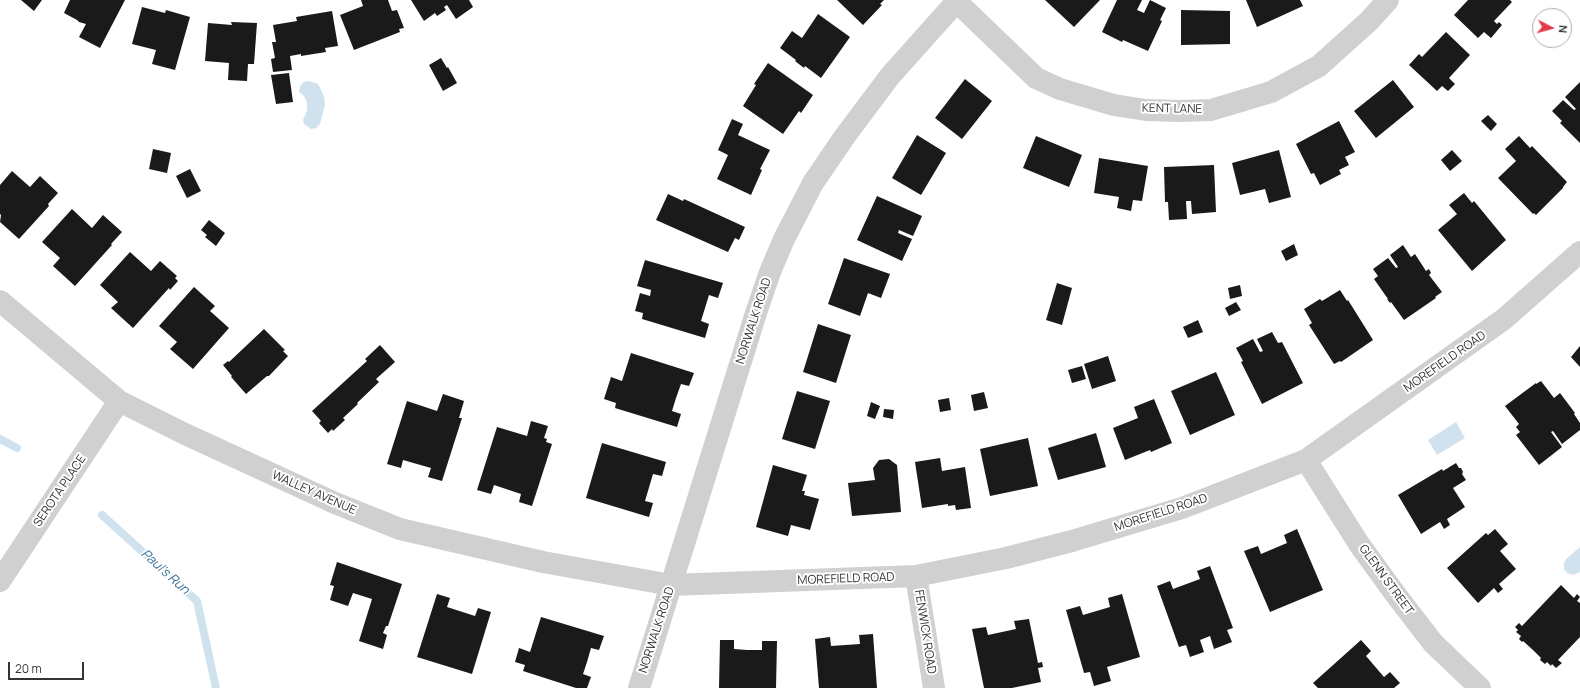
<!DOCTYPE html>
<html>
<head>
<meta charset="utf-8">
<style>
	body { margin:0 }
	#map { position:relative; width:1580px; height:688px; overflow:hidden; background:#fff; font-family:Manrope,sans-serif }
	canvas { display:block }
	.north { position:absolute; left:1532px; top:8px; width:40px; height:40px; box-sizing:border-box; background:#fff; border:1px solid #adadad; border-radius:50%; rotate:96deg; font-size:11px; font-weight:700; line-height:16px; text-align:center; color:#333 }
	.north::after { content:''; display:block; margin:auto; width:14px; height:18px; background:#e63946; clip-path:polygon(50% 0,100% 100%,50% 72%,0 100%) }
	.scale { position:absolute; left:8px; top:662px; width:76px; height:18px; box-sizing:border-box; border:2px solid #333; border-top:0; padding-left:5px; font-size:12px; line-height:14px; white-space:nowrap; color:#333; -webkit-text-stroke:3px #fff; paint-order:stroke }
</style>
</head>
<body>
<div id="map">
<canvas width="1580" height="688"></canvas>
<div class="north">N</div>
<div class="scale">20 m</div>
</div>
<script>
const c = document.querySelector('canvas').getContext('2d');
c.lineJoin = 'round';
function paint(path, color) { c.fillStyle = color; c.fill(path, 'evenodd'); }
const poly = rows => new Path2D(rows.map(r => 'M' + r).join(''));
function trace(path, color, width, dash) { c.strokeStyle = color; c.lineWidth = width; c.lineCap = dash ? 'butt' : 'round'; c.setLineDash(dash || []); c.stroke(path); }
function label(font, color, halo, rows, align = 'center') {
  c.font = font + ' Manrope,sans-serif'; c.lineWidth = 4; c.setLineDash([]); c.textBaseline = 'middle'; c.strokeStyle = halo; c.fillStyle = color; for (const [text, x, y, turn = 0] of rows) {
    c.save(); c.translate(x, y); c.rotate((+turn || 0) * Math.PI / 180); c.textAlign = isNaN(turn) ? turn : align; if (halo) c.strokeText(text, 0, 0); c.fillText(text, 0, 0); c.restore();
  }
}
paint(poly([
	[309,81,318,84,324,96,325,105,320,124,316,128,311,129,304,124,303,120,307,111,307,102,304,96,299,92,300,86,304,82],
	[1456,422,1465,438,1437,455,1428,440],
	[1580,547,1580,572,1573,575,1567,573,1564,569,1564,563,1566,559]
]), '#cfe2ee');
trace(poly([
	[0,439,17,448],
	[102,515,197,601,216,688]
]), '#cfe2ee', 8);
paint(poly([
	[21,0,42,0,34,11],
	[70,0,125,0,100,48,79,37,86,24,79,22,77,20,64,13],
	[361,0,388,0,392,11,397,10,404,28,399,29,400,32,354,50,340,15,363,6],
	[411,0,469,0,473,7,456,19,447,5,444,7,446,10,437,16,435,13,424,21],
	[837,0,884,0,880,4,882,5,863,25],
	[1045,0,1100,0,1074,27],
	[1117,0,1142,0,1137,10,1144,13,1150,0,1166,8,1160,20,1162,21,1148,51,1123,40,1122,42,1102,32],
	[1246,0,1300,0,1303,6,1257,27],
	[1468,0,1510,0,1512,2,1494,21,1497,24,1499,22,1502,25,1491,38,1484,32,1478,38,1454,15],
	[142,7,165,13,166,10,190,17,175,70,152,64,156,50,132,44],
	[1181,10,1230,11,1230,44,1181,45],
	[332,11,338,46,325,48,326,52,301,56,301,54,290,56,292,70,273,72,271,59,275,58,272,42,276,42,273,25,297,21,296,17],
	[818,14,850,37,821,78,805,66,804,68,795,61,796,60,780,48,792,31,802,38],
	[231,22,257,23,254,64,248,64,247,81,228,80,229,63,205,61,208,23,232,25],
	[1446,32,1470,55,1449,78,1455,84,1448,91,1442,86,1437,91,1409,65,1419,54,1422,57],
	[441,58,447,68,448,67,457,83,443,91,429,65],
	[768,63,813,95,801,113,799,111,783,134,743,106,756,85,754,84],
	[289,73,293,102,276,104,271,75],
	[965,79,992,101,962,139,935,118],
	[1393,80,1414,107,1376,138,1354,111],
	[1580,82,1580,143,1560,123,1562,121,1552,111,1563,100,1574,110,1576,109,1565,97],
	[1488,115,1497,124,1491,131,1481,121],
	[732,119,743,124,738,135,770,150,760,169,762,170,751,195,717,179,728,155,718,150],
	[1339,121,1355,152,1345,157,1349,165,1339,170,1341,174,1320,185,1314,173,1311,174,1296,144],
	[917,135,946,153,921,195,892,178],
	[1036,136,1082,155,1069,187,1023,168],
	[1519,136,1530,148,1532,146,1567,182,1563,187,1563,188,1536,215,1534,213,1533,214,1498,178,1516,161,1505,149],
	[153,149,171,153,167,173,149,169],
	[1279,150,1291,197,1269,203,1265,189,1240,195,1232,163],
	[1452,150,1462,161,1450,171,1441,160],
	[1099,158,1148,166,1142,201,1133,200,1131,211,1117,208,1119,197,1094,193],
	[1214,165,1216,212,1192,214,1191,201,1186,201,1187,219,1169,220,1168,202,1165,202,1164,167],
	[190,169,201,191,187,198,176,176],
	[12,171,30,187,40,176,58,193,48,204,49,206,19,239,0,222,1,215,0,214,0,185],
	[1464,193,1472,203,1474,201,1506,240,1472,271,1438,230,1457,214,1449,205],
	[668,194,683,201,684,199,745,227,739,240,735,238,728,252,656,220],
	[877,196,922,216,913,236,899,230,898,233,912,239,902,261,857,240],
	[72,209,92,228,103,215,122,232,111,244,112,245,75,286,53,266,60,258,42,242],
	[209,220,225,233,216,246,205,237,207,235,201,230],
	[1294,244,1298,255,1286,261,1281,251],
	[1403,245,1411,257,1415,254,1426,271,1429,269,1431,273,1429,275,1442,292,1435,297,1436,298,1404,320,1391,302,1390,303,1387,299,1388,299,1374,279,1378,276,1373,269,1388,258,1396,268,1398,267,1390,255],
	[130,252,151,271,160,261,177,276,175,278,178,281,170,290,169,288,133,328,111,308,118,302,100,285],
	[844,258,890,274,881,298,868,293,860,316,828,304],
	[645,260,723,283,718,298,709,295,701,321,709,324,705,338,642,319,643,313,635,311,640,293,650,296,651,290,637,286],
	[1057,283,1072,288,1062,325,1046,320],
	[1240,285,1242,296,1230,299,1228,288],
	[194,287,215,306,210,311,229,328,193,369,170,349,177,342,159,326],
	[1340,290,1347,301,1348,300,1373,340,1341,362,1340,361,1334,364,1309,325,1312,323,1304,309,1320,299,1322,301],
	[1236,302,1241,310,1229,316,1225,308],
	[1198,320,1203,332,1188,338,1183,327],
	[818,324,851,335,836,383,803,372],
	[264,329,285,350,283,351,288,356,269,376,267,376,246,394,232,378,231,377,232,376,223,365,228,361,229,362],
	[1272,332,1278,343,1282,342,1303,383,1262,404,1241,362,1243,361,1236,348,1253,339,1260,352,1263,351,1257,339],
	[380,345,395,362,376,379,379,382,357,403,358,404,343,418,345,420,333,431,332,429,328,433,319,423,321,421,312,411,367,361,365,359],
	[1580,346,1580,367,1571,357],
	[631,353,694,373,689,386,681,384,676,398,672,411,681,414,677,427,615,408,616,403,604,399,611,377,622,381],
	[1108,356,1116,381,1092,389,1084,364],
	[1082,366,1086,379,1072,383,1068,370],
	[1216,372,1235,415,1190,435,1171,391],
	[1541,381,1554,398,1560,393,1575,413,1574,414,1580,423,1580,430,1562,444,1553,431,1551,432,1562,447,1539,465,1516,435,1520,432,1516,427,1519,424,1505,406,1536,383,1536,384],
	[797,391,830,401,815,449,782,439],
	[984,392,988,408,974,411,971,395],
	[443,394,464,401,459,418,462,418,442,481,428,477,431,468,403,460,401,468,387,464,407,401,437,411],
	[949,398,951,410,940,412,938,400],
	[1154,399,1172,443,1151,452,1150,450,1125,460,1113,428,1138,418,1134,407],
	[871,402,880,406,875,419,867,416],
	[884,409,894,410,893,419,883,417],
	[531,421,548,426,544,438,547,439,546,442,552,444,532,506,519,502,521,494,494,485,491,494,477,490,497,427,527,436],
	[1096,433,1106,467,1058,480,1048,448],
	[1028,438,1038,486,990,496,980,449],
	[602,443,666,462,662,476,653,474,645,501,653,503,649,517,586,498],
	[940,458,942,471,965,467,971,508,956,510,955,505,948,506,948,504,922,508,915,462],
	[889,459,897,465,901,512,852,516,848,483,875,480,873,468,879,460],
	[1456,463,1459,468,1461,468,1463,472,1462,474,1466,480,1453,488,1465,507,1447,519,1450,525,1444,529,1440,522,1421,534,1398,495,1442,469,1443,471],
	[773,465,807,475,802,491,805,491,804,495,819,499,810,530,791,525,788,536,756,527],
	[1297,529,1323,590,1270,612,1244,551,1258,546,1261,554,1287,543,1284,535],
	[1495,529,1508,544,1500,551,1516,569,1499,584,1503,589,1498,593,1494,588,1478,603,1447,568,1486,533,1488,535],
	[337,562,402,584,388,626,386,626,383,633,387,635,383,649,359,641,372,599,353,593,348,606,330,600,334,586,330,585],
	[1210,566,1233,628,1227,630,1232,642,1214,649,1210,636,1200,640,1204,652,1190,657,1186,645,1179,647,1157,586,1170,581,1173,589,1200,579,1197,571],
	[1561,585,1574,598,1577,594,1580,597,1577,601,1580,603,1580,637,1558,660,1562,663,1556,668,1552,664,1551,666,1547,662,1545,664,1540,660,1541,658,1533,650,1523,641,1522,642,1519,639,1521,636,1516,632,1518,630,1515,627,1519,623,1522,626],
	[437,594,450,598,447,607,475,616,478,608,491,612,472,674,417,657],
	[1122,594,1140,657,1107,667,1111,681,1094,686,1090,672,1084,673,1066,610,1080,606,1083,615,1110,607,1108,598],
	[541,617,604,636,599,650,591,648,587,662,583,674,591,677,587,688,576,688,523,671,525,665,515,662,519,648,530,652],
	[1029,619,1038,663,1042,662,1043,667,1038,668,1041,682,1012,688,984,688,972,629,986,627,988,635,1016,629,1014,621],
	[873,634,877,688,819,688,815,639,830,637,831,646,860,644,859,635],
	[720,640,734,640,734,649,747,650,762,650,762,641,777,641,776,688,719,688],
	[1361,640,1371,651,1366,656,1384,677,1390,672,1400,683,1394,688,1318,688,1313,683]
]), '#1a1a1a');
trace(poly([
	[956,1,1036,78,1060,89,1114,105,1146,110,1180,111,1211,110,1271,92,1319,66,1369,21,1388,0],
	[0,301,119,401,185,434,335,503,400,529,543,562,671,585,916,576,1006,558,1072,541,1182,508,1306,460,1504,319,1580,252],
	[1306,460,1359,544,1396,595,1433,643,1480,688],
	[916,576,934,688],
	[0,581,119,401],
	[639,688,756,313,770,272,784,239,813,183,845,136,890,76,958,0]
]), '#d0d0d0', 22);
label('12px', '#333', '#fff', [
	["KENT LANE",1172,109,1],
	["NORWALK ROAD",754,321,-72],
	["MOREFIELD ROAD",1445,362,-35],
	["SEROTA PLACE",60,491,-56],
	["WALLEY AVENUE",314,493,24],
	["MOREFIELD ROAD",1161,513,-18],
	["MOREFIELD ROAD",846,579,-2],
	["GLENN STREET",1386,580,54],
	["NORWALK ROAD",657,630,-72],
	["FENWICK ROAD",925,632,81]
]);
label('italic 13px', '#3f7597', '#fff', [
	["Paul's Run",165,572,42]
]);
</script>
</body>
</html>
